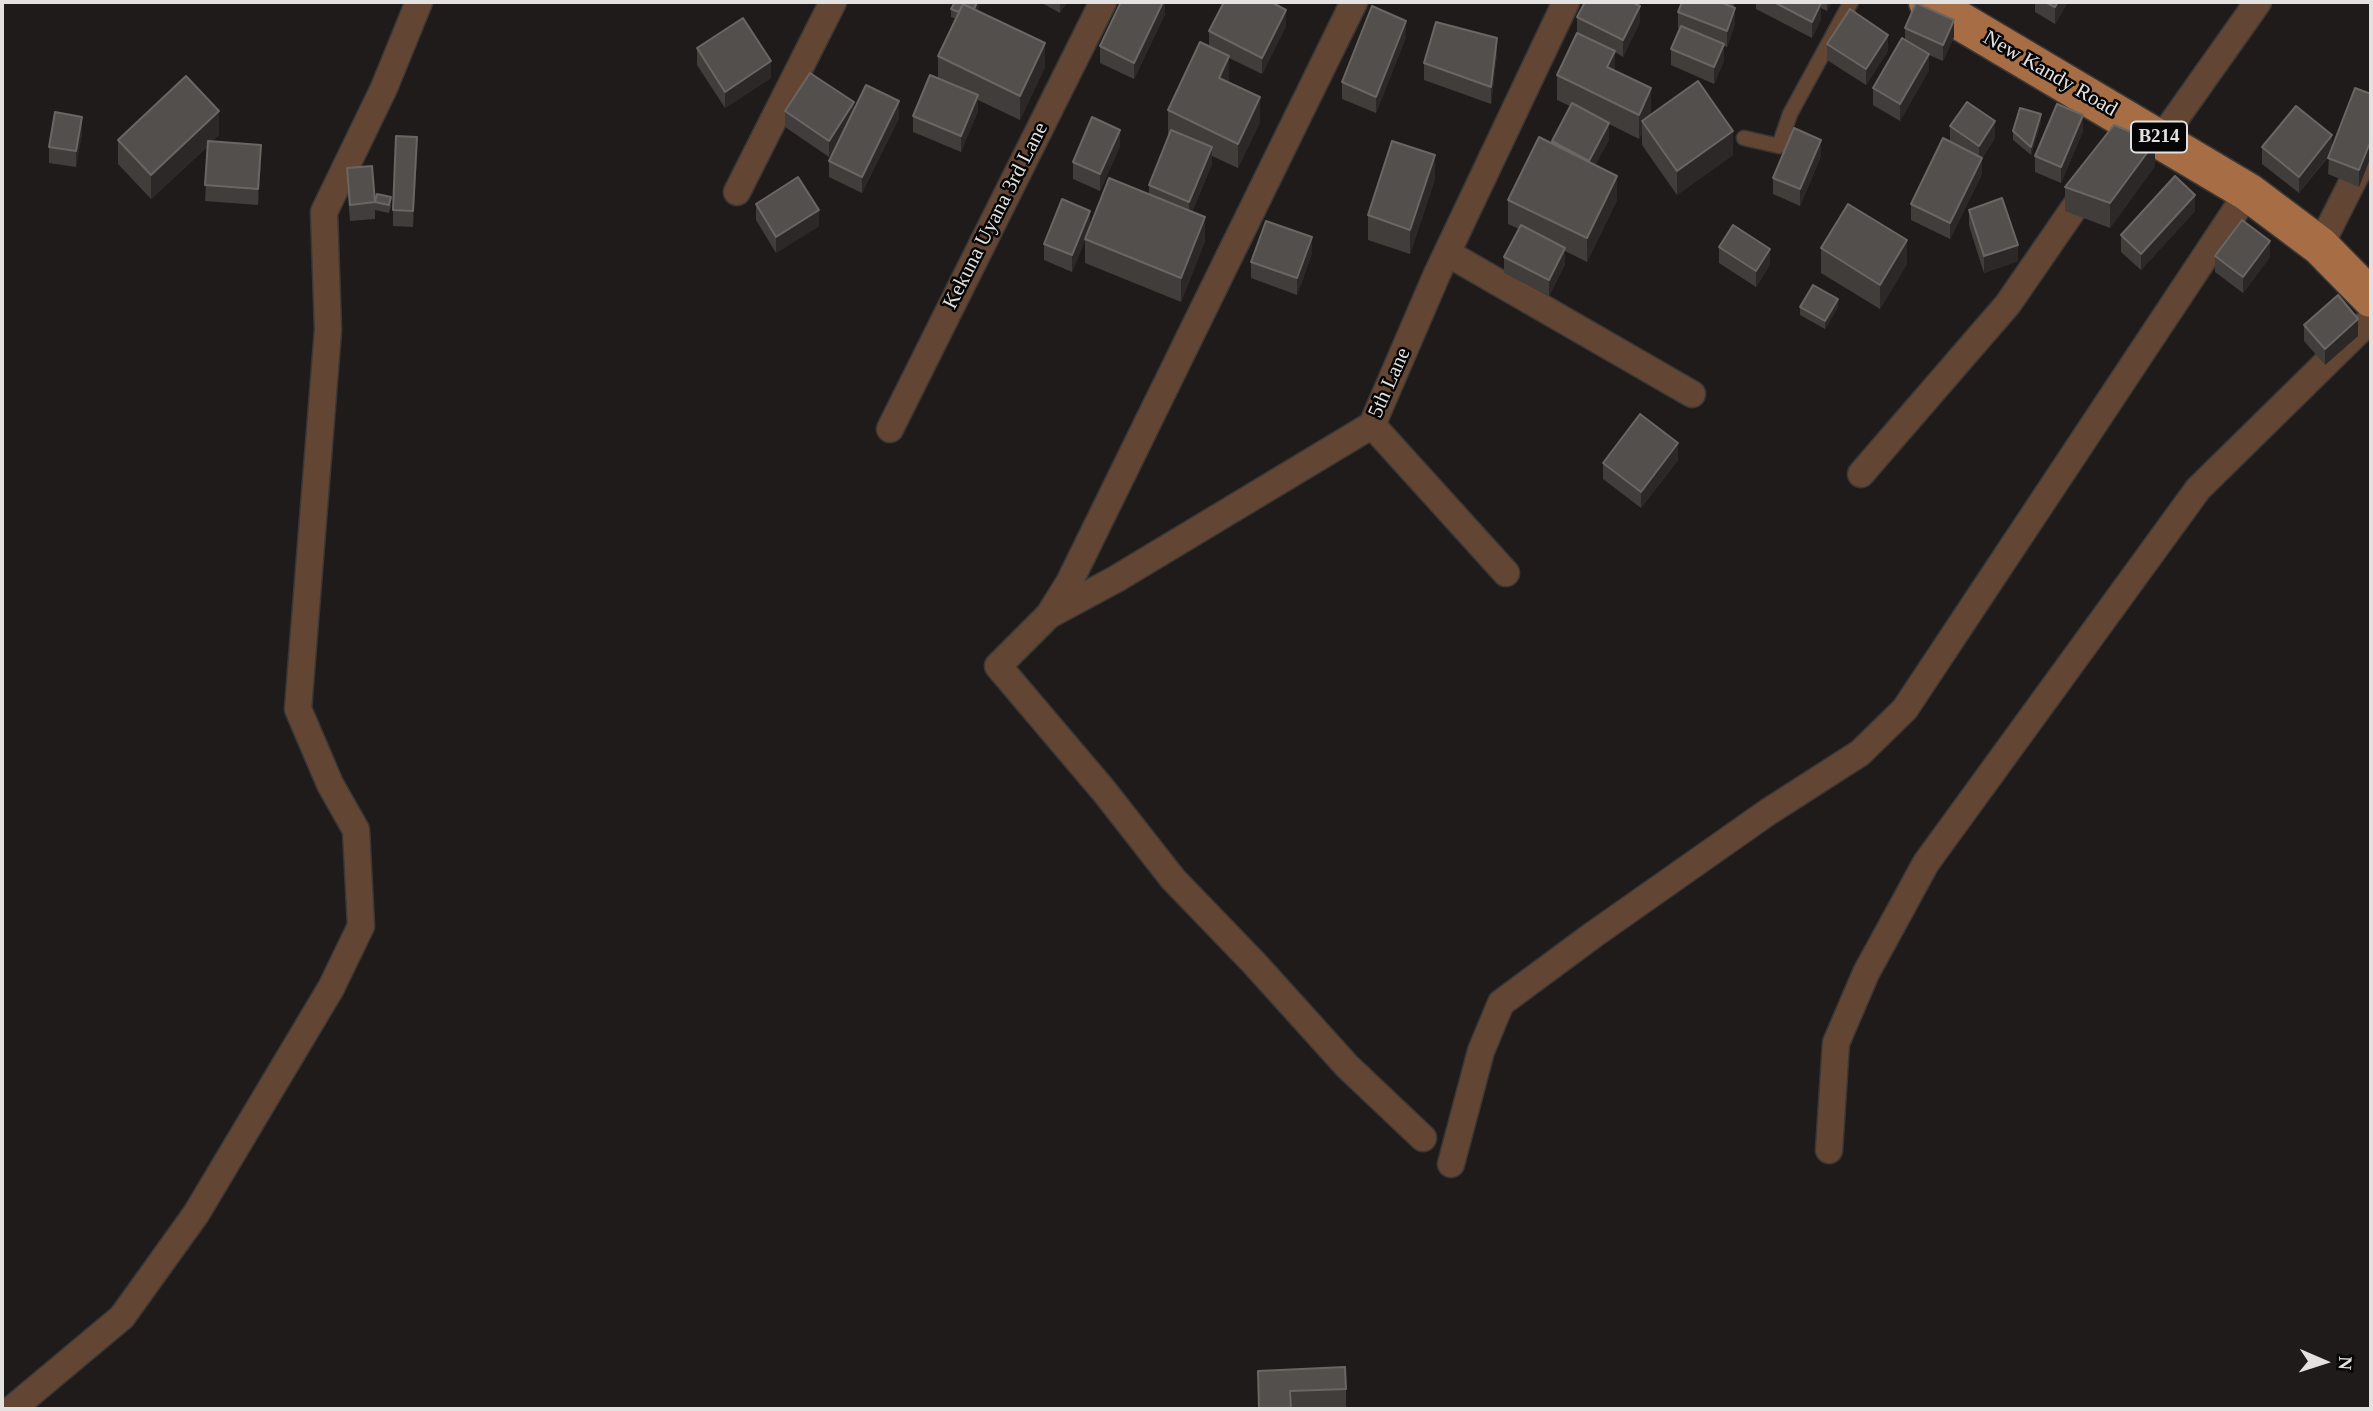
<!DOCTYPE html>
<html>
<head>
<meta charset="utf-8">
<style>
	body { margin:0 }
	#map { position:relative; width:2373px; height:1411px; overflow:hidden; background:#1e1b1a; font-family:Georgia,serif }
	canvas { display:block }
	.frame { position:absolute; inset:0; border:4px solid #e4e2e1; pointer-events:none }
	.north { position:absolute; left:2289px; top:1327px; width:70px; height:70px; -webkit-text-stroke:5px #070606; paint-order:stroke; rotate:93deg; font-size:19px; font-weight:700; line-height:28px; text-align:center; color:#e4e2e1 }
	.north::after { content:''; display:block; margin:auto; width:24px; height:32px; background:#e4e2e1; clip-path:polygon(50% 0,100% 100%,50% 72%,0 100%) }
</style>
</head>
<body>
<div id="map">
<canvas width="2373" height="1411"></canvas>
<div class="frame"></div>
<div class="north">N</div>
</div>
<script>
const c = document.querySelector('canvas').getContext('2d');
c.lineJoin = 'round';
const poly = rows => new Path2D(rows.map(r => 'M' + r).join(''));
function trace(path, color, width, dash) { c.strokeStyle = color; c.lineWidth = width; c.lineCap = dash ? 'butt' : 'round'; c.setLineDash(dash || []); c.stroke(path); }
function paint(path, color) { c.fillStyle = color; c.fill(path, 'evenodd'); }
function label(font, color, halo, rows, align = 'center') {
  c.font = font + ' Georgia,serif'; c.lineWidth = 5; c.setLineDash([]); c.textBaseline = 'middle'; c.strokeStyle = halo; c.fillStyle = color; for (const [text, x, y, turn = 0] of rows) {
    c.save(); c.translate(x, y); c.rotate((+turn || 0) * Math.PI / 180); c.textAlign = isNaN(turn) ? turn : align; if (halo) c.strokeText(text, 0, 0); c.fillText(text, 0, 0); c.restore();
  }
}
const service = poly([
	[1744,138,1779,146,1790,114,1851,2]
]);
const minor = poly([
	[1354,2,1069,583,1049,615,998,666,1104,791,1173,879,1254,963,1347,1066,1423,1138],
	[2161,139,2258,2],
	[737,192,833,2],
	[2320,246,2371,145],
	[1449,254,1692,394],
	[1372,425,1506,573],
	[890,429,1103,2],
	[1861,474,2008,304,2090,185],
	[1051,614,1116,579,1372,425,1437,274,1566,2],
	[1829,1150,1836,1043,1866,973,1926,863,2198,489,2371,319],
	[1451,1164,1481,1051,1501,1003,1593,935,1768,812,1860,753,1905,709,2248,192],
	[12,1409,122,1317,196,1214,331,988,361,926,356,830,330,784,298,709,328,330,324,212,384,88,419,2]
]);
const primary = poly([
	[1928,2,2248,192,2320,246,2371,298]
]);
trace(service, '#3a3736', 17);
trace(minor, '#3a3736', 29);
trace(primary, '#3a3736', 41);
trace(service, '#624633', 14);
trace(minor, '#624633', 26);
trace(primary, '#a76e45', 38);
paint(poly([
	[979,2,979,6,977,11,1045,67,1020,120,978,100,978,111,961,152,913,132,913,116,938,78,938,56,956,19,951,17,951,9],
	[1040,2,1067,2,1060,13],
	[1165,2,1165,14,1134,79,1100,63,1100,46],
	[1682,2,1735,2,1733,7,1735,24,1727,47,1724,46,1724,61,1714,84,1671,65,1671,49,1679,29,1678,28,1678,12],
	[1756,2,1832,2,1827,11,1821,8,1821,19,1812,38,1756,9],
	[2035,2,2068,2,2055,24,2035,12],
	[1577,17,1640,22,1623,57,1615,52,1615,71,1651,112,1650,115,1733,155,1677,195,1642,145,1642,133,1639,139,1609,124,1609,140,1595,165,1617,200,1587,262,1565,251,1565,264,1549,296,1504,273,1504,257,1519,229,1508,224,1508,200,1552,144,1552,141,1570,106,1557,100,1557,75,1577,33],
	[1286,26,1262,74,1229,58,1229,80,1228,82,1260,122,1238,168,1212,156,1212,164,1192,212,1205,241,1181,302,1085,263,1085,240,1072,272,1044,260,1044,244,1090,225,1149,194,1149,185,1169,135,1168,135,1168,110,1209,46,1209,31],
	[1905,28,1954,37,1943,61,1929,55,1929,70,1900,121,1873,105,1873,88,1905,39],
	[1406,37,1376,113,1342,99,1342,82],
	[1827,44,1888,51,1866,85,1827,60],
	[697,48,771,78,725,108,697,65],
	[1497,54,1491,104,1424,80,1424,63],
	[2371,94,2371,156,2359,187,2328,174,2329,156,2299,193,2262,164,2262,147,2332,147],
	[854,110,899,118,862,193,829,177,829,161,836,146,829,157,785,127,785,111],
	[2041,122,2031,155,2013,140,2013,131],
	[1950,126,1995,138,1982,158,1982,174,1950,239,1911,220,1911,204,1950,142],
	[2083,131,2061,183,2035,172,2035,156],
	[82,133,76,167,49,163,49,147],
	[219,135,212,141,261,161,258,205,205,201,208,146,151,199,118,164,118,140],
	[1120,146,1100,191,1073,179,1073,162],
	[417,154,413,227,393,226,393,210],
	[1821,156,1800,206,1773,194,1773,178],
	[2155,166,2110,228,2065,211,2065,187],
	[347,168,375,201,391,205,389,213,375,210,375,219,350,221,347,184],
	[1435,179,1410,254,1368,240,1368,215],
	[756,204,819,226,776,253,756,220],
	[1969,210,2018,261,1984,273,1969,226],
	[2195,211,2141,270,2121,252,2121,235],
	[1719,247,1770,265,1756,287,1719,263],
	[1821,248,1907,264,1880,309,1821,273],
	[1312,253,1297,295,1251,278,1251,262],
	[2215,256,2270,257,2243,293,2215,272],
	[1800,307,1838,307,1825,329,1800,315],
	[2304,325,2358,336,2325,365,2304,341],
	[1678,460,1641,508,1603,479,1603,463],
	[1258,1371,1346,1389,1346,1409,1258,1409]
]), '#403d3b');
paint(poly([
	[977,2,979,2,979,6,970,26,970,17],
	[1060,2,1067,2,1060,13],
	[1163,2,1165,2,1165,14,1134,79,1134,63],
	[1827,2,1832,2,1827,11],
	[2058,2,2068,2,2055,24,2055,7],
	[1821,3,1821,19,1812,38,1812,22],
	[1640,6,1640,22,1623,57,1623,40],
	[1735,8,1735,24,1727,47,1727,31],
	[1286,10,1286,26,1262,74,1262,58],
	[1954,20,1954,37,1943,61,1943,45],
	[1406,21,1406,37,1376,113,1376,97],
	[1888,35,1888,51,1866,85,1866,69],
	[1497,38,1497,54,1491,104,1491,87],
	[1045,43,1045,67,1020,120,1020,96],
	[1724,44,1724,61,1714,84,1714,67],
	[1615,51,1615,75,1607,67],
	[1929,54,1929,70,1900,121,1900,104],
	[1229,56,1229,80,1219,102,1219,78],
	[771,61,771,78,725,108,725,92],
	[1651,88,1651,112,1645,126,1642,121,1642,133,1639,139,1639,115],
	[978,95,978,111,961,152,961,136],
	[1260,97,1260,122,1238,168,1238,144],
	[899,101,899,118,862,193,862,177],
	[854,102,854,119,829,157,829,141],
	[219,111,219,135,151,199,151,175],
	[2041,114,2041,122,2031,155,2031,147],
	[2083,115,2083,131,2061,183,2061,167],
	[82,117,82,133,76,167,76,151],
	[1995,121,1995,138,1979,162,1979,146],
	[1609,123,1609,140,1589,177,1589,161],
	[1120,130,1120,146,1100,191,1100,174],
	[1733,131,1733,155,1677,195,1677,171],
	[2332,135,2332,151,2299,193,2299,177],
	[417,137,417,154,413,227,413,211],
	[1821,140,1821,156,1800,206,1800,189],
	[2371,140,2371,156,2359,187,2359,170],
	[2155,142,2155,166,2110,228,2110,203],
	[261,145,261,161,258,205,258,189],
	[1212,147,1212,164,1189,219,1189,202],
	[1435,155,1435,179,1410,254,1410,230],
	[1982,158,1982,174,1950,239,1950,223],
	[1617,176,1617,200,1587,262,1587,238],
	[2195,195,2195,211,2141,270,2141,254],
	[819,210,819,226,776,253,776,237],
	[1090,211,1090,227,1072,272,1072,255],
	[1205,217,1205,241,1181,302,1181,278],
	[1312,237,1312,253,1297,295,1297,278],
	[1907,240,1907,264,1880,309,1880,285],
	[2270,241,2270,257,2243,293,2243,277],
	[2018,245,2018,261,1984,273,1984,256],
	[1565,248,1565,264,1549,296,1549,280],
	[1770,249,1770,265,1756,287,1756,271],
	[1838,299,1838,307,1825,329,1825,321],
	[2358,319,2358,336,2325,365,2325,349],
	[1678,443,1678,460,1641,508,1641,492]
]), '#2b2827');
const building = poly([
	[955,2,977,2,974,9,963,4,959,12,951,9,955,2],
	[1121,2,1163,2,1134,63,1100,46,1121,2],
	[1224,2,1271,2,1286,10,1262,58,1209,31,1224,2],
	[1585,2,1632,2,1640,6,1623,40,1577,17,1585,2],
	[1682,2,1720,2,1735,8,1727,31,1678,12,1682,2],
	[1774,2,1820,2,1821,3,1812,22,1774,2],
	[2045,2,2058,2,2055,7,2045,2],
	[1916,3,1954,20,1943,45,1905,28,1916,3],
	[963,4,1045,43,1020,96,938,56,963,4],
	[1372,6,1406,21,1376,97,1342,82,1372,6],
	[1850,9,1888,35,1866,69,1827,44,1850,9],
	[743,18,771,61,725,92,697,48,743,18],
	[1436,22,1497,38,1491,87,1424,63,1436,22],
	[1681,26,1724,44,1714,67,1671,49,1681,26],
	[1577,33,1615,51,1607,67,1651,88,1639,115,1557,75,1577,33],
	[1902,38,1929,54,1900,104,1873,88,1902,38],
	[1200,42,1229,56,1219,78,1260,97,1238,144,1168,110,1200,42],
	[810,73,854,102,829,141,785,111,810,73],
	[930,75,978,95,961,136,913,116,930,75],
	[186,76,219,111,151,175,118,140,186,76],
	[1698,81,1733,131,1677,171,1642,121,1698,81],
	[866,85,899,101,862,177,829,161,866,85],
	[2355,88,2371,94,2371,140,2359,170,2328,158,2355,88],
	[1967,102,1995,121,1979,146,1950,126,1967,102],
	[1572,103,1609,123,1589,161,1552,141,1572,103],
	[2057,104,2083,115,2061,167,2035,156,2057,104],
	[2296,106,2332,135,2299,177,2262,147,2296,106],
	[2020,108,2041,114,2031,147,2013,131,2020,108],
	[55,112,82,117,76,151,49,147,55,112],
	[1092,117,1120,130,1100,174,1073,162,1092,117],
	[2114,125,2155,142,2110,203,2065,187,2114,125],
	[1794,128,1821,140,1800,189,1773,178,1794,128],
	[1171,130,1212,147,1189,202,1149,185,1171,130],
	[396,136,417,137,413,211,393,210,396,136],
	[1539,137,1617,176,1587,238,1508,200,1539,137],
	[1943,138,1982,158,1950,223,1911,204,1943,138],
	[208,141,261,145,258,189,205,185,208,141],
	[1392,141,1435,155,1410,230,1368,215,1392,141],
	[372,166,375,202,350,205,347,168,372,166],
	[2175,176,2195,195,2141,254,2121,235,2175,176],
	[798,177,819,210,776,237,756,204,798,177],
	[1109,178,1205,217,1181,278,1085,239,1109,178],
	[377,194,391,197,389,205,375,202,377,194],
	[2002,198,2018,245,1984,256,1969,210,2002,198],
	[1062,199,1090,211,1072,255,1044,244,1062,199],
	[1848,204,1907,240,1880,285,1821,248,1848,204],
	[2242,220,2270,241,2243,277,2215,256,2242,220],
	[1266,221,1312,237,1297,278,1251,262,1266,221],
	[1521,225,1565,248,1549,280,1504,257,1521,225],
	[1733,225,1770,249,1756,271,1719,247,1733,225],
	[1813,285,1838,299,1825,321,1800,307,1813,285],
	[2338,295,2358,319,2325,349,2304,325,2338,295],
	[1640,414,1678,443,1641,492,1603,463,1640,414],
	[1345,1367,1346,1389,1290,1391,1291,1409,1259,1409,1258,1371,1345,1367]
]);
paint(building, '#524f4d');
trace(building, '#696664', 2);
for (const [x, y, w] of [
	[2159,137,56]
]) { const box = new Path2D(); box.roundRect(x - w / 2, y - 15.5, w, 31, 5); c.fillStyle = '#070606'; c.fill(box); trace(box, '#e4e2e1', 2); }
label('bold 19px', '#e4e2e1', null, [
	["B214",2159,137]
]);
label('21px', '#e4e2e1', '#070606', [
	["New Kandy Road",2050,74,30],
	["Kekuna Uyana 3rd Lane",996,216,-63],
	["5th Lane",1390,383,-66]
]);
</script>
</body>
</html>
